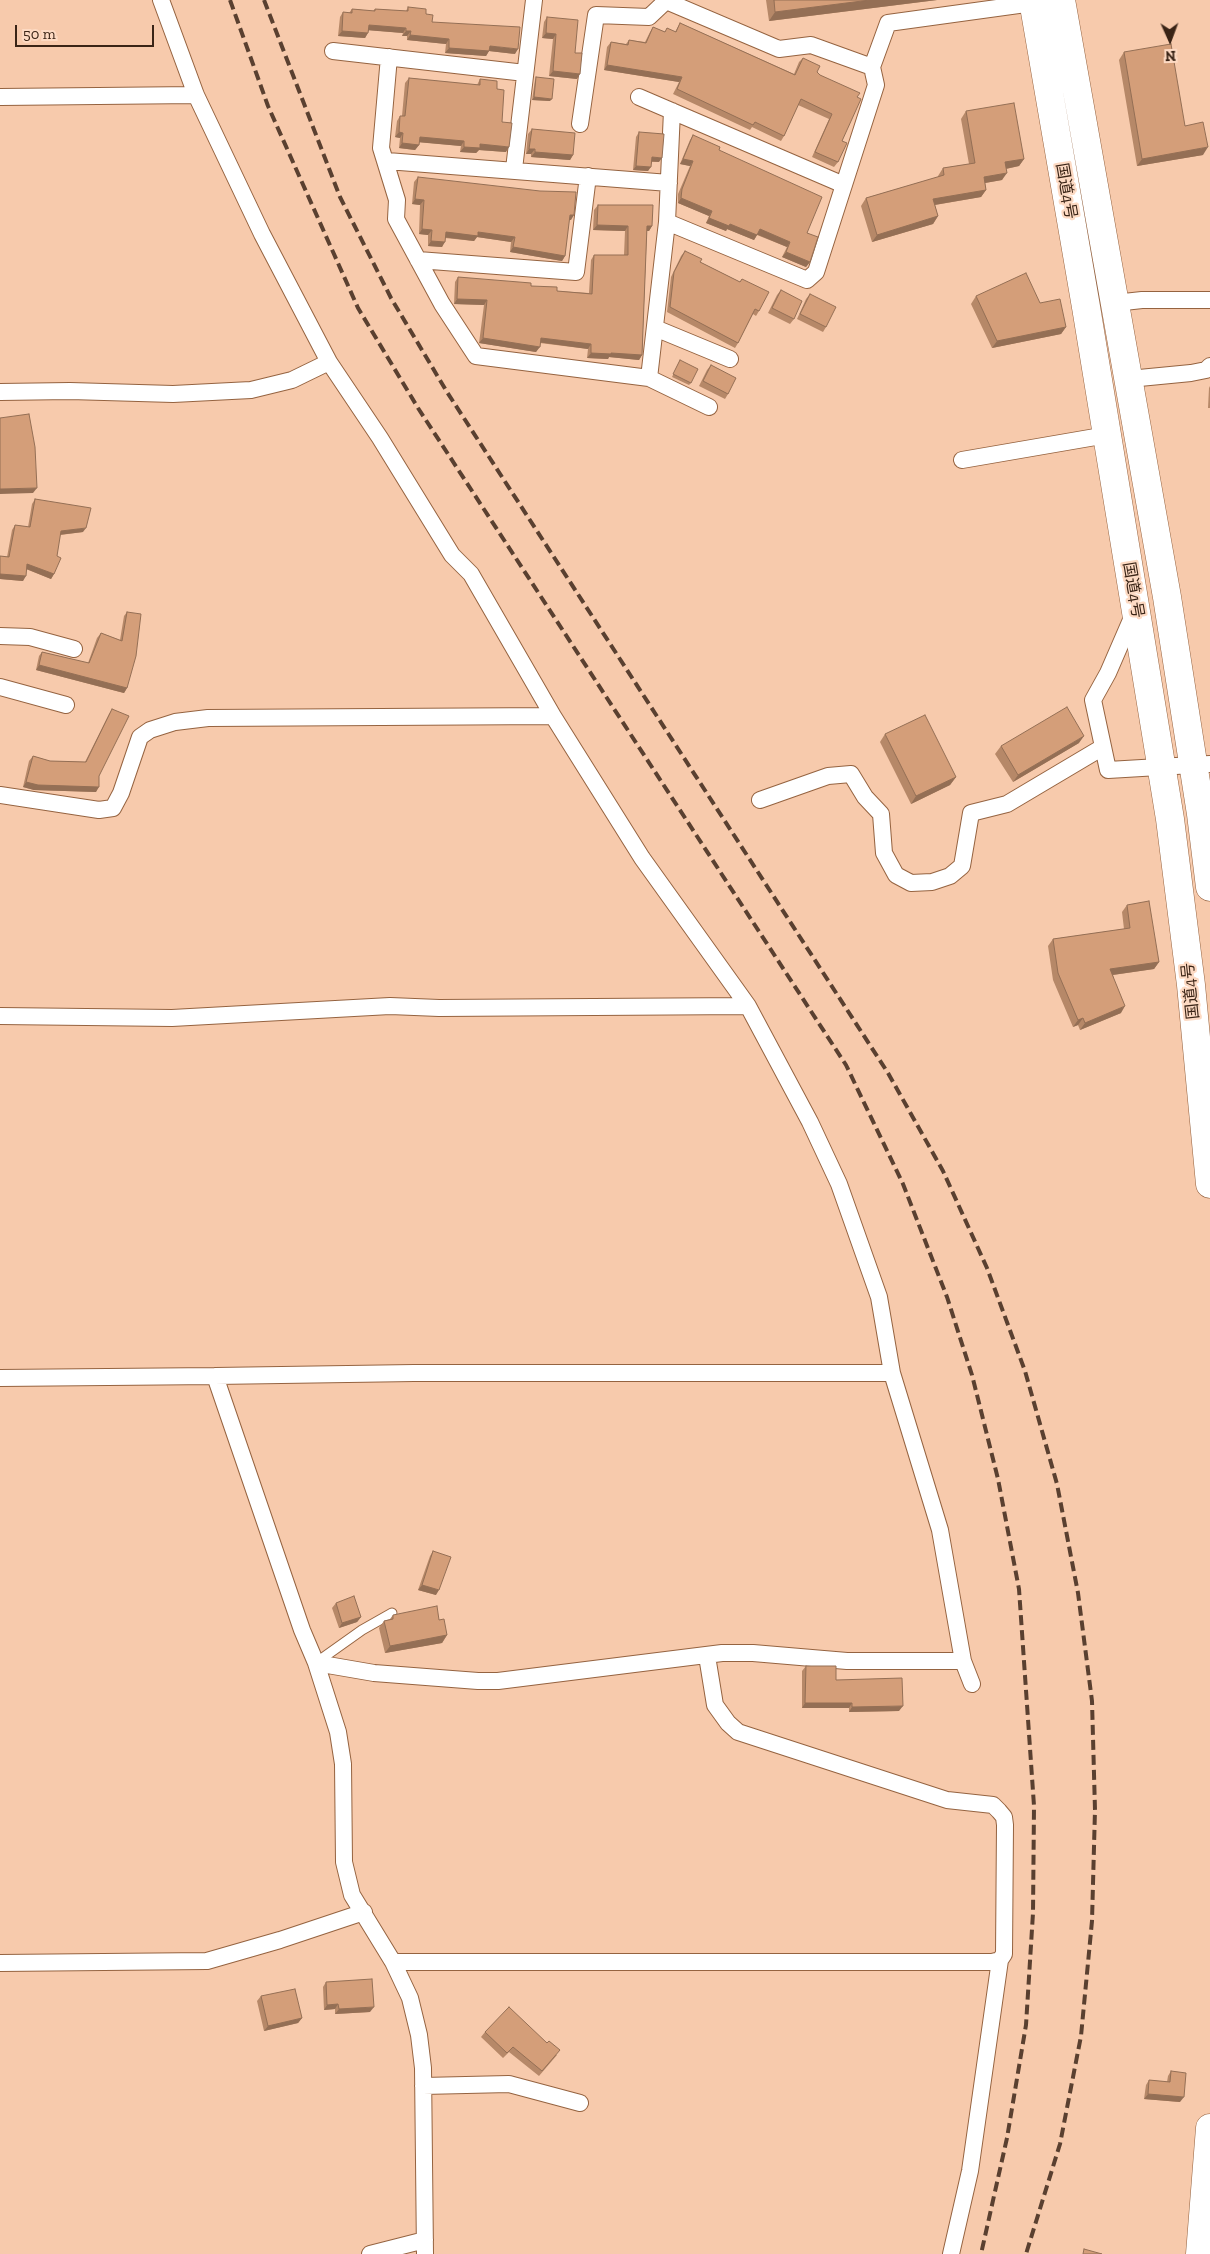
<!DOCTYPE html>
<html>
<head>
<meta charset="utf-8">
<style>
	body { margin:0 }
	#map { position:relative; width:1210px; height:2254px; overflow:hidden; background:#f7caac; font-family:"Zilla Slab",serif }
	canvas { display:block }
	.north { position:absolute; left:1145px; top:15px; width:50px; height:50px; -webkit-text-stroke:4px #fddac3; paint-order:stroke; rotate:178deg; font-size:14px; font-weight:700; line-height:20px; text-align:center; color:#3a2416 }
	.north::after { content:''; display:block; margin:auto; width:18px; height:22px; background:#3a2416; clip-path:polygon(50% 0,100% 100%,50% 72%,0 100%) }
	.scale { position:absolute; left:15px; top:25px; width:139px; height:22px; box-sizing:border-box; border:2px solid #3a2416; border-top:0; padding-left:6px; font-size:15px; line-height:18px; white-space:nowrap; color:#3a2416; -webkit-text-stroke:4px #fddac3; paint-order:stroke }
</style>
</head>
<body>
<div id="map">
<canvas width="1210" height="2254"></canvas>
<div class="north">N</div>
<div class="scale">50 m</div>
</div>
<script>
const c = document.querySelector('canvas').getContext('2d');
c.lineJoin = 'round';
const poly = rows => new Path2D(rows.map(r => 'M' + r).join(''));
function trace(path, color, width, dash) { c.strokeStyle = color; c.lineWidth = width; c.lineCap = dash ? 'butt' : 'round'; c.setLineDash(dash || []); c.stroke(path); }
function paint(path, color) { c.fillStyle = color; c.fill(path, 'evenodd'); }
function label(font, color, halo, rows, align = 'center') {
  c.font = font + ' "Zilla Slab","Noto Sans JP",serif'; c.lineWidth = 4.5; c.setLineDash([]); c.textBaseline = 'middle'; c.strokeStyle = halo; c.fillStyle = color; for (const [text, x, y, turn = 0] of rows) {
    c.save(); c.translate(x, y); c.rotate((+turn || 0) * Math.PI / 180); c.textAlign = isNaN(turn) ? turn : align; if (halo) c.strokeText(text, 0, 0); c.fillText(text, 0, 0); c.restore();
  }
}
const lane = poly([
	[317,1662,362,1630,392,1613]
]);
const street = poly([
	[161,0,196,95,262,234,329,362,380,438,452,555,471,574,553,716],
	[333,51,525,73],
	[389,57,381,148,397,200,396,219,442,304,476,356,649,378,709,407],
	[0,97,196,95],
	[639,97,844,185],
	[580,124,596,15,649,17,666,1,779,49,811,45,872,67,888,23,1033,3],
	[387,161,669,183],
	[514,169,534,0],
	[667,222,807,280,816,272,876,85,872,67],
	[418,260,576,272,588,176],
	[1115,303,1142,300,1210,300],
	[655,328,730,359],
	[649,378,667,222,672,111],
	[1129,379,1191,373,1206,370,1210,366],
	[0,392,70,391,173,394,251,390,292,380,329,362],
	[962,460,1107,435],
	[1134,613,1108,673,1093,700,1108,770,1210,764],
	[0,636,30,637,74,649],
	[0,687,66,705],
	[0,795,99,810,113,808,121,793,140,737,150,730,175,722,208,718,553,716,642,858,748,1006],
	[760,800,828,776,851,774,865,797,881,814,884,853,896,875,911,883,932,882,950,876,962,866,971,813,1007,804,1103,747],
	[0,1016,172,1018,390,1006,439,1008,748,1006,810,1122,839,1184,879,1297,892,1373,414,1373,215,1376],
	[892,1373,940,1530,963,1661,972,1684],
	[0,1378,215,1376,302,1630,316,1663,338,1732,343,1764,344,1862,352,1895,393,1962,410,1998,419,2035,423,2068,425,2254],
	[316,1663,374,1673,478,1681,498,1681,722,1653,753,1653,847,1661,963,1661],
	[393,1962,992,1962,1000,1960,1004,1954,1005,1825,1004,1817,999,1811,993,1805,947,1800,738,1732,728,1723,715,1705,707,1656],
	[0,1963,207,1961,280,1940,364,1912],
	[423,2086,509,2084,580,2103],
	[370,2254,425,2240],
	[951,2254,970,2171,1000,1960]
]);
const highway = poly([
	[1033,0,1086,307,1170,819,1191,985,1210,1184],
	[1061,0,1167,597,1201,814,1210,887],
	[1200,2254,1210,2128]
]);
trace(lane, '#956340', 11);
trace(street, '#956340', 18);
trace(highway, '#956340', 29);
trace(lane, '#fff', 9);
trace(street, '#fff', 16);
trace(highway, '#fff', 28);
trace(poly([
	[230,0,268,106,358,308,418,408,846,1065,903,1184,947,1297,972,1375,998,1479,1019,1589,1034,1806,1033,1913,1026,2025,1007,2138,981,2254],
	[264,0,340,197,391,298,447,392,888,1073,943,1171,987,1268,1025,1371,1057,1484,1078,1593,1092,1701,1095,1810,1092,1921,1081,2036,1060,2144,1026,2254]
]), '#5a4030', 4, [10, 5]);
paint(poly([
	[766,0,937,0,769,21],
	[408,7,426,14,432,22,515,54,489,51,486,56,445,53,446,44,407,40,407,36,402,36,403,33,369,30,365,38,338,36,340,17,343,12,349,13,352,9,373,11,375,9,406,11],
	[547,17,575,53,577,79,549,76,553,39,542,38,544,22],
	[680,23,794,74,799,62,803,58,820,75,857,97,842,141,838,162,834,167,812,157,829,119,798,105,784,136,781,141,752,127,750,130,673,94,679,82,604,70,607,47,611,42,626,44,629,40,645,42,650,32,653,27,665,32,667,28,675,32],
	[1124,52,1185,126,1203,155,1137,166,1119,60],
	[536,77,550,101,532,100,535,80],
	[409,78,477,85,480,79,497,89,506,152,479,150,476,153,460,152,461,146,419,142,419,145,415,150,399,148,400,138,395,137,397,121,400,116,402,116,405,83],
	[966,111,1024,159,1019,166,1006,169,1002,180,985,183,986,190,981,197,935,205,938,216,933,224,872,242,861,206,866,198,938,177,938,176,943,168,969,164,961,119],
	[532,129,573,155,570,160,531,157,531,154,526,154,528,134],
	[639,132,659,162,652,162,648,171,633,170,636,137],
	[693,135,719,150,807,233,810,262,806,267,782,257,787,247,757,235,754,240,727,229,726,231,706,223,709,216,678,203,678,194,690,166,680,164,690,140],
	[418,177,571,220,569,220,565,256,562,261,510,252,511,242,477,237,474,241,445,238,442,247,428,246,428,235,419,234,420,205,412,204,414,182],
	[598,205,652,226,649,231,647,231,642,355,639,360,609,357,608,359,587,358,588,349,540,343,536,352,479,343,484,305,454,304,455,282,458,277,531,286,557,291,589,293,591,260,594,255,624,255,625,231,593,230,594,210],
	[685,251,700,262,740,282,742,279,759,311,756,316,753,314,738,343,735,348,667,312,671,277,681,256],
	[781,290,794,319,790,324,768,313,777,295],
	[810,294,826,327,823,332,797,319,806,299],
	[976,296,1066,327,1061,334,992,348,971,304],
	[680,360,691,383,689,385,672,377],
	[711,365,728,394,725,399,699,386,707,370],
	[1210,386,1210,408,1208,408,1209,388],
	[35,499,83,532,60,535,54,574,51,579,26,569,23,581,0,579,0,556,7,557,12,530,15,525,28,527,32,504],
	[127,612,127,688,124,693,36,670,39,656,42,652,88,663,97,638,101,633,120,640,124,616],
	[112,709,99,776,96,792,34,790,23,787,29,761,33,756,50,761,85,762,109,714],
	[885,734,956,777,950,785,911,804,880,742],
	[1079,743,1013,782,995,754,1001,746],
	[1127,905,1159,962,1154,969,1113,975,1121,1013,1080,1030,1078,1025,1073,1027,1053,980,1048,946,1053,939,1124,929,1122,912],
	[433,1551,436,1595,418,1590,430,1556],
	[336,1603,361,1617,357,1622,339,1628,332,1608],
	[393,1615,439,1620,447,1635,442,1643,385,1653,379,1628,384,1621,390,1619],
	[806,1666,836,1680,899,1711,849,1712,849,1708,802,1708,802,1671],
	[326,1982,370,2012,335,2014,335,2009,324,2010,323,1987],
	[261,1996,302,2018,298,2023,264,2031,257,2001],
	[485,2032,557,2055,539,2076,509,2052,503,2058,481,2037],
	[1171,2071,1180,2102,1144,2099,1146,2085,1149,2080,1167,2082,1168,2076]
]), '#b68868');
paint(poly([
	[870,0,937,0,769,21,775,12],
	[369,25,406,28,403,33,365,30],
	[342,31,368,33,365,38,338,36],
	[406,31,411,31,407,36,402,36],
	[546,33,556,34,553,39,542,38],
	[410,35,449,39,446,44,407,40],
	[490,46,518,49,515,54,489,51,486,56,445,53,449,48],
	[607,65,682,77,679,82,604,70],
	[553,71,580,74,577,79,549,76],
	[534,97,552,99,550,101,532,100],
	[399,132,403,133,400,138,395,137],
	[420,137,464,141,461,146,416,142],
	[402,143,419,145,415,150,399,148],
	[480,144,509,147,506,152,479,150,476,153,460,152,464,147],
	[1208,147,1203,155,1137,166,1142,159],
	[529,149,535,149,531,154,526,154],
	[535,152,573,155,570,160,531,157],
	[652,157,662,158,659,162,649,161],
	[683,159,693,161,690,166,680,164],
	[1024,159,1019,166,1000,170,1005,162],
	[636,166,651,167,648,171,633,170],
	[1007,173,1002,180,979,184,984,177],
	[986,190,981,197,928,206,933,199],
	[681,198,712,211,709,216,678,203],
	[415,199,424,200,420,205,412,204],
	[570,215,574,215,571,220,566,220],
	[938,216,933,224,872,242,877,235],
	[709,218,730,224,757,235,754,240,727,229,726,231,706,223],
	[597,225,628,226,625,231,593,230],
	[647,226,652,226,649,231,643,231],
	[422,229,432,230,428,235,419,234],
	[760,229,790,242,787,247,756,234],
	[446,232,478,232,515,237,511,242,477,237,474,241,442,237],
	[431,241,445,242,442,247,428,246],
	[513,247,565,256,562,261,510,252],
	[786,252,810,262,806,267,782,257],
	[457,299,487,300,484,305,454,304],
	[1066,327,1061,334,992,348,997,341],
	[483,338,540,347,536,352,479,343],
	[541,338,591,344,588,349,537,342],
	[591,353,611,353,642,355,639,360,609,357,608,359,587,358],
	[37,488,33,493,0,494,0,489],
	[86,528,83,532,58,535,61,531],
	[27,564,54,574,51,579,24,568],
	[0,574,26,576,23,581,0,579],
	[39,665,127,688,124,693,36,670],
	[1084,736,1079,743,1013,782,1018,775],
	[956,777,950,785,911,804,916,796],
	[26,782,99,787,96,792,34,790,23,787],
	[1159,962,1154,969,1105,976,1110,969],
	[1125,1006,1121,1013,1080,1030,1085,1023],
	[1083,1018,1078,1025,1073,1027,1078,1020],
	[422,1585,439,1590,436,1595,418,1590],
	[361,1617,357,1622,339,1628,342,1623],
	[447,1635,442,1643,385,1653,390,1646],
	[805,1703,852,1703,849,1708,802,1708],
	[903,1706,899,1711,849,1712,852,1707],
	[338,2004,335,2009,324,2010,327,2005],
	[374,2007,370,2012,335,2014,339,2009],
	[302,2018,298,2023,264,2031,268,2026],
	[1148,2094,1184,2097,1180,2102,1144,2099]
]), '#946f55');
const building = poly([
	[774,0,870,0,775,12,774,0],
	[408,7,426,9,426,14,433,15,432,22,520,27,518,49,490,46,489,51,449,48,449,39,410,35,411,31,406,31,406,28,369,25,368,33,342,31,343,12,352,13,352,9,375,11,375,9,408,11,408,7],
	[547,17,578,20,575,53,582,53,580,74,553,71,556,34,546,33,547,17],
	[680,23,795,75,803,58,820,66,817,72,820,75,860,93,857,97,861,99,842,141,847,143,838,162,815,152,832,114,801,99,784,136,755,122,753,125,677,89,682,77,607,65,611,42,628,45,629,40,646,43,653,27,665,32,667,28,676,32,680,23],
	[1171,44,1185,126,1203,122,1208,147,1142,159,1124,52,1171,44],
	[536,77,554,79,552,99,534,97,536,77],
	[409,78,480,85,480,79,497,81,497,89,504,90,502,122,512,123,509,147,480,144,480,148,464,147,464,141,420,137,419,145,402,143,403,133,399,132,400,116,405,116,409,78],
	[1014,103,1024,159,1005,162,1007,173,984,177,986,190,933,199,938,216,877,235,866,198,944,175,943,168,975,163,966,111,1014,103],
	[532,129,575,133,573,155,535,152,535,149,529,149,532,129],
	[639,132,664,134,662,158,652,157,651,167,636,166,639,132],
	[693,135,720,147,719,150,822,197,807,233,818,237,810,262,786,252,790,242,760,229,757,235,730,224,729,226,709,218,712,211,681,198,682,189,693,161,683,159,693,135],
	[418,177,540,191,576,192,574,215,570,215,565,256,513,247,515,237,478,232,478,236,446,232,445,242,431,241,432,230,422,229,424,200,415,199,418,177],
	[598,205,653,205,652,226,647,226,642,355,611,353,611,354,591,353,591,344,541,338,540,347,483,338,487,300,457,299,458,277,531,283,531,286,557,287,557,291,592,294,594,255,628,255,628,226,597,225,598,205],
	[685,251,702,259,700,262,740,282,742,279,769,292,759,311,755,309,738,343,670,307,674,272,685,251],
	[1026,273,1040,303,1060,299,1066,327,997,341,976,296,1026,273],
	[781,290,802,301,794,319,772,308,781,290],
	[810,294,836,307,826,327,800,314,810,294],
	[680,360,698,369,691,383,673,374,680,360],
	[711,365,736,378,728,394,703,381,711,365],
	[29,414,35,447,37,488,0,489,0,418,29,414],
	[35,499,91,508,86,528,61,531,57,556,61,558,54,574,27,564,26,576,0,574,0,556,9,557,15,525,30,527,35,499],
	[127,612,141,614,136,656,127,688,39,665,42,652,89,663,101,633,122,641,127,612],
	[1067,707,1084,736,1018,775,1001,746,1067,707],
	[112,709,129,716,99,776,99,787,38,785,26,782,33,756,50,761,86,762,112,709],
	[925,715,956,777,916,796,885,734,925,715],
	[1149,901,1159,962,1110,969,1125,1006,1085,1023,1083,1018,1078,1020,1058,973,1053,939,1130,928,1127,905,1149,901],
	[433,1551,451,1557,439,1590,422,1585,433,1551],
	[354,1596,361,1617,342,1623,336,1603,354,1596],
	[437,1606,439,1620,444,1619,447,1635,390,1646,384,1621,393,1619,393,1615,437,1606],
	[806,1666,836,1666,836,1680,902,1678,903,1706,852,1707,852,1703,805,1703,806,1666],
	[372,1979,374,2007,339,2009,338,2004,327,2005,326,1982,372,1979],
	[295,1989,302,2018,268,2026,261,1996,295,1989],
	[509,2007,547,2043,549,2041,560,2050,542,2071,513,2047,507,2053,485,2032,509,2007],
	[1171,2071,1186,2073,1184,2097,1148,2094,1149,2080,1170,2082,1171,2071],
	[1084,2249,1102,2254,1083,2254,1084,2249]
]);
paint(building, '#d49e79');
trace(building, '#946f55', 1);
label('16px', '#3a2416', '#fddac3', [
	["国道4号",1066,191,80],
	["国道4号",1133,590,80],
	["国道4号",1191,991,-96]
]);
</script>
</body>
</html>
